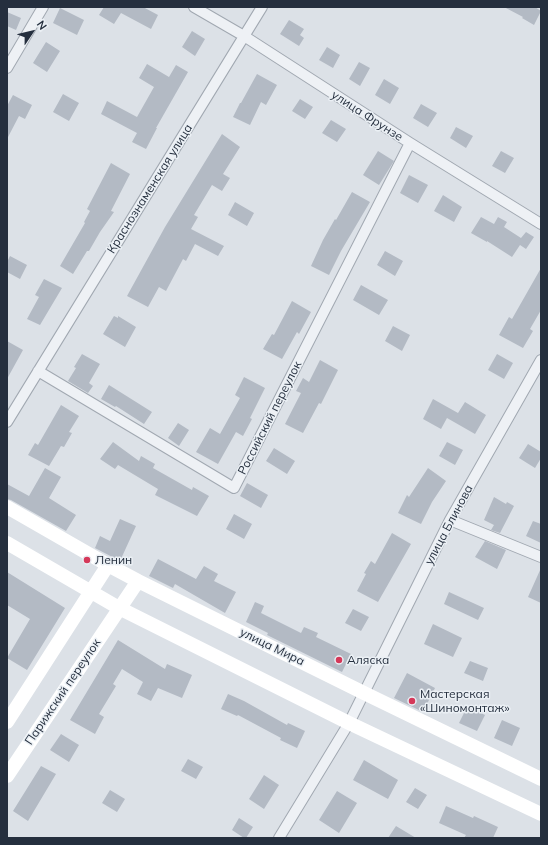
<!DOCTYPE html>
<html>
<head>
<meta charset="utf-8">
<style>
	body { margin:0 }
	#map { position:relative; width:548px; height:845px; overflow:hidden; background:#dce1e7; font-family:Mulish,sans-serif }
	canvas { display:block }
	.frame { position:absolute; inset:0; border:8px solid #252f3e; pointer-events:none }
	.north { position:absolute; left:12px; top:12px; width:40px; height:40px; -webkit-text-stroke:3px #ebf0f5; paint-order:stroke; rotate:55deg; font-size:11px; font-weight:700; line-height:16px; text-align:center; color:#252f3e }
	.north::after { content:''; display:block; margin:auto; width:14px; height:18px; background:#252f3e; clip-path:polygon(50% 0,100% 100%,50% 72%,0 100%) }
</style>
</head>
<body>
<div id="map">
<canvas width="548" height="845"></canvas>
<div class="frame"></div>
<div class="north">N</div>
</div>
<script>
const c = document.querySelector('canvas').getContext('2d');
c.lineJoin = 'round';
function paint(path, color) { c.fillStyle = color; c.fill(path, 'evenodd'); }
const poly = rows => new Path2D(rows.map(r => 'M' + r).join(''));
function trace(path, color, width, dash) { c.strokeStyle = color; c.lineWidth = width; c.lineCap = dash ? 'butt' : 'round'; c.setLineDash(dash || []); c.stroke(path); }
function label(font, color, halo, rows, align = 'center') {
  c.font = font + ' Mulish,sans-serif'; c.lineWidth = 3; c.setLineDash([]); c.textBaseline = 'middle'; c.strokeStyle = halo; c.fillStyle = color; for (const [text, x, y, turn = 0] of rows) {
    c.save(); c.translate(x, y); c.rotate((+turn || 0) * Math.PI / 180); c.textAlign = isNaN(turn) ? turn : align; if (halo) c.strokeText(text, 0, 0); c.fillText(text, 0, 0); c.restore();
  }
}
paint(poly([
	[104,7,143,7,158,15,151,29,121,13,114,24,99,15],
	[504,7,535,7,541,11,534,25,522,18,523,17],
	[60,8,84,20,77,35,53,23],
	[7,12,21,18,16,30,7,26],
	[289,20,304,29,300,35,304,38,299,46,280,34],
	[192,31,205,39,195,56,182,47],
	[46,42,60,51,47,72,33,63],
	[327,47,340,55,333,68,319,60],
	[359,62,370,68,360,86,349,79],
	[147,64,169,77,176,65,188,72,156,128,157,128,146,149,132,142,137,133,101,114,107,101,137,117,154,87,139,78],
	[257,74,277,85,266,105,261,102,250,125,233,117,240,103,241,103],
	[384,79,399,88,390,104,375,95],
	[63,94,79,103,69,121,53,112],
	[13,95,32,105,25,119,19,116,7,139,7,106],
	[300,99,313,107,305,119,292,111],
	[421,104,437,113,428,127,413,118],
	[331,120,346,129,337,142,322,133],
	[456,127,473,136,466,148,450,138],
	[222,134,240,147,223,174,230,178,222,191,212,185,194,215,198,217,191,229,224,246,218,256,195,244,186,261,183,259,166,291,159,287,148,307,127,296,165,227],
	[378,151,394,161,379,185,363,175],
	[501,151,514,158,505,173,492,166],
	[111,163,130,174,111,211,114,212,100,232,89,251,87,251,73,274,60,266,85,223,84,222,90,211,87,209],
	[409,175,428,185,418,203,400,193],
	[352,192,370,202,341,251,329,275,311,266,323,240,335,219,336,220],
	[443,195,462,207,454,222,434,211],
	[235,202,254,213,247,226,228,215],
	[481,217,494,224,498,217,507,222,504,227,521,238,526,232,534,237,526,249,520,245,512,257,487,241,487,242,471,233],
	[385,251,403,261,395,276,377,265],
	[10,256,27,265,20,279,7,272,7,262],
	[541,268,541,310,530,329,533,331,523,348,499,335,509,317,512,319],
	[44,279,62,288,40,325,27,319,39,297,35,295],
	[361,285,388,300,379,315,353,300],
	[292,301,311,312,299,334,297,332,282,359,263,349,272,334,274,335],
	[114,316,118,318,118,316,136,327,125,347,103,334],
	[393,326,410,335,402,351,385,341],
	[7,341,23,350,7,379],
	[82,354,100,364,89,383,93,386,88,393,68,381,76,368,74,367],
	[497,354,513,363,504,379,488,370],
	[320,360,338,370,321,404,319,403,303,433,285,424,301,393,296,391,303,378,309,382],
	[244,377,265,388,250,418,252,419,243,436,236,432,218,464,196,452,210,428,220,434,240,398,235,395],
	[109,385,152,412,144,424,116,406,115,407,101,399],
	[433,399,458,413,465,402,486,415,475,434,447,418,441,429,423,419],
	[61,405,79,416,69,432,72,433,64,447,61,446,49,466,28,455,35,443,38,445],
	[178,423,189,430,179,446,168,438],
	[113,442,139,461,141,456,155,464,153,468,192,490,193,487,209,496,197,516,155,495,158,489,118,465,115,469,100,459],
	[447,442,463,450,455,465,439,456],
	[528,444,541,452,541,458,535,468,519,458],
	[274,448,295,461,287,474,266,461],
	[45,468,61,477,49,498,76,515,66,531,11,500,7,499,7,484,29,496],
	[428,468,446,481,432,502,421,524,398,513,407,495,409,497],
	[247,483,268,495,261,508,240,496],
	[494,497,506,504,507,502,514,506,500,533,491,530,494,525,484,520],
	[234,514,252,524,244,539,226,529],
	[120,519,136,526,120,561,95,548,100,536,110,541],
	[533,521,541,524,541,543,526,536],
	[392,533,411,544,378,602,357,591,366,574,364,573,371,561,375,564],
	[485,541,506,550,497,569,475,557],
	[158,559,196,579,204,566,218,574,214,581,236,592,225,613,175,584,173,588,149,576],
	[541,568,541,603,528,597],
	[7,572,65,608,27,670,7,658,30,619,7,605],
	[449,592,484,608,478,620,444,604],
	[255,602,264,606,261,613,301,633,304,627,318,633,316,637,351,654,342,672,267,635,268,633,246,622],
	[353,609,369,617,361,631,345,623],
	[433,624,462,638,453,657,424,644],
	[118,640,165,669,167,664,192,675,182,698,158,688,151,701,137,694,143,682,122,669,113,684,116,686,99,714,104,717,95,734,70,720],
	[470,661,488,668,483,681,464,673],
	[407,673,435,688,423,712,394,698],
	[228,694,244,701,287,725,288,723,305,731,297,748,280,740,281,738,238,715,237,716,221,709],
	[467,707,485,715,477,731,459,723],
	[502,720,520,728,512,746,494,738],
	[61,734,79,745,69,762,50,750],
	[188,759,203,767,196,779,181,771],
	[364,760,398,780,388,799,353,780],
	[41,766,56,774,28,821,13,811],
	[264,775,279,785,264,809,249,799],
	[415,788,427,795,418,809,406,802],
	[110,790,125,799,117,812,102,803],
	[337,791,357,803,339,833,319,820],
	[446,806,473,818,474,816,498,827,493,838,464,838,466,835,439,823],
	[239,818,253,827,246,838,244,838,232,830],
	[396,826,416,838,388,838]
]), '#b3bac4');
const street = poly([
	[194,7,244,36,410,143,541,224],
	[7,68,43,7],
	[38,371,234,488,410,143],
	[7,422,262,7],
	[450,520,541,557],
	[279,838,349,723,450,520,541,360]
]);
trace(street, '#a1a8b1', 12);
trace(street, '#eef1f5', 10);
trace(poly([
	[7,507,108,565,138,581,364,693,541,779],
	[7,543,119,608,349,723,541,814],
	[7,722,108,565],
	[7,776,138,581]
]), '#fff', 14);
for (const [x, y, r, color] of [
	[87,560,4,"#d53859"],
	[339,660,4,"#d53859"],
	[412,701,4,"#d53859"]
]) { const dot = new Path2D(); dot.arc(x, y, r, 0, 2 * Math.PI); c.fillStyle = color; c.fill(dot); trace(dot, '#ebf0f5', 1.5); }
label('12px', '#252f3e', '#ebf0f5', [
	["улица Фрунзе",367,116,33],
	["Краснознаменская улица",150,189,-58],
	["Российский переулок",270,418,-63],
	["улица Блинова",449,525,-62],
	["улица Мира",272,647,26],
	["Парижский переулок",63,692,-56]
]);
label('12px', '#252f3e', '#ebf0f5', [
	["Ленин",95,560],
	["Аляска",347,660],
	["Мастерская",420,694],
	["«Шиномонтаж»",420,708]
], 'left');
</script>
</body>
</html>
